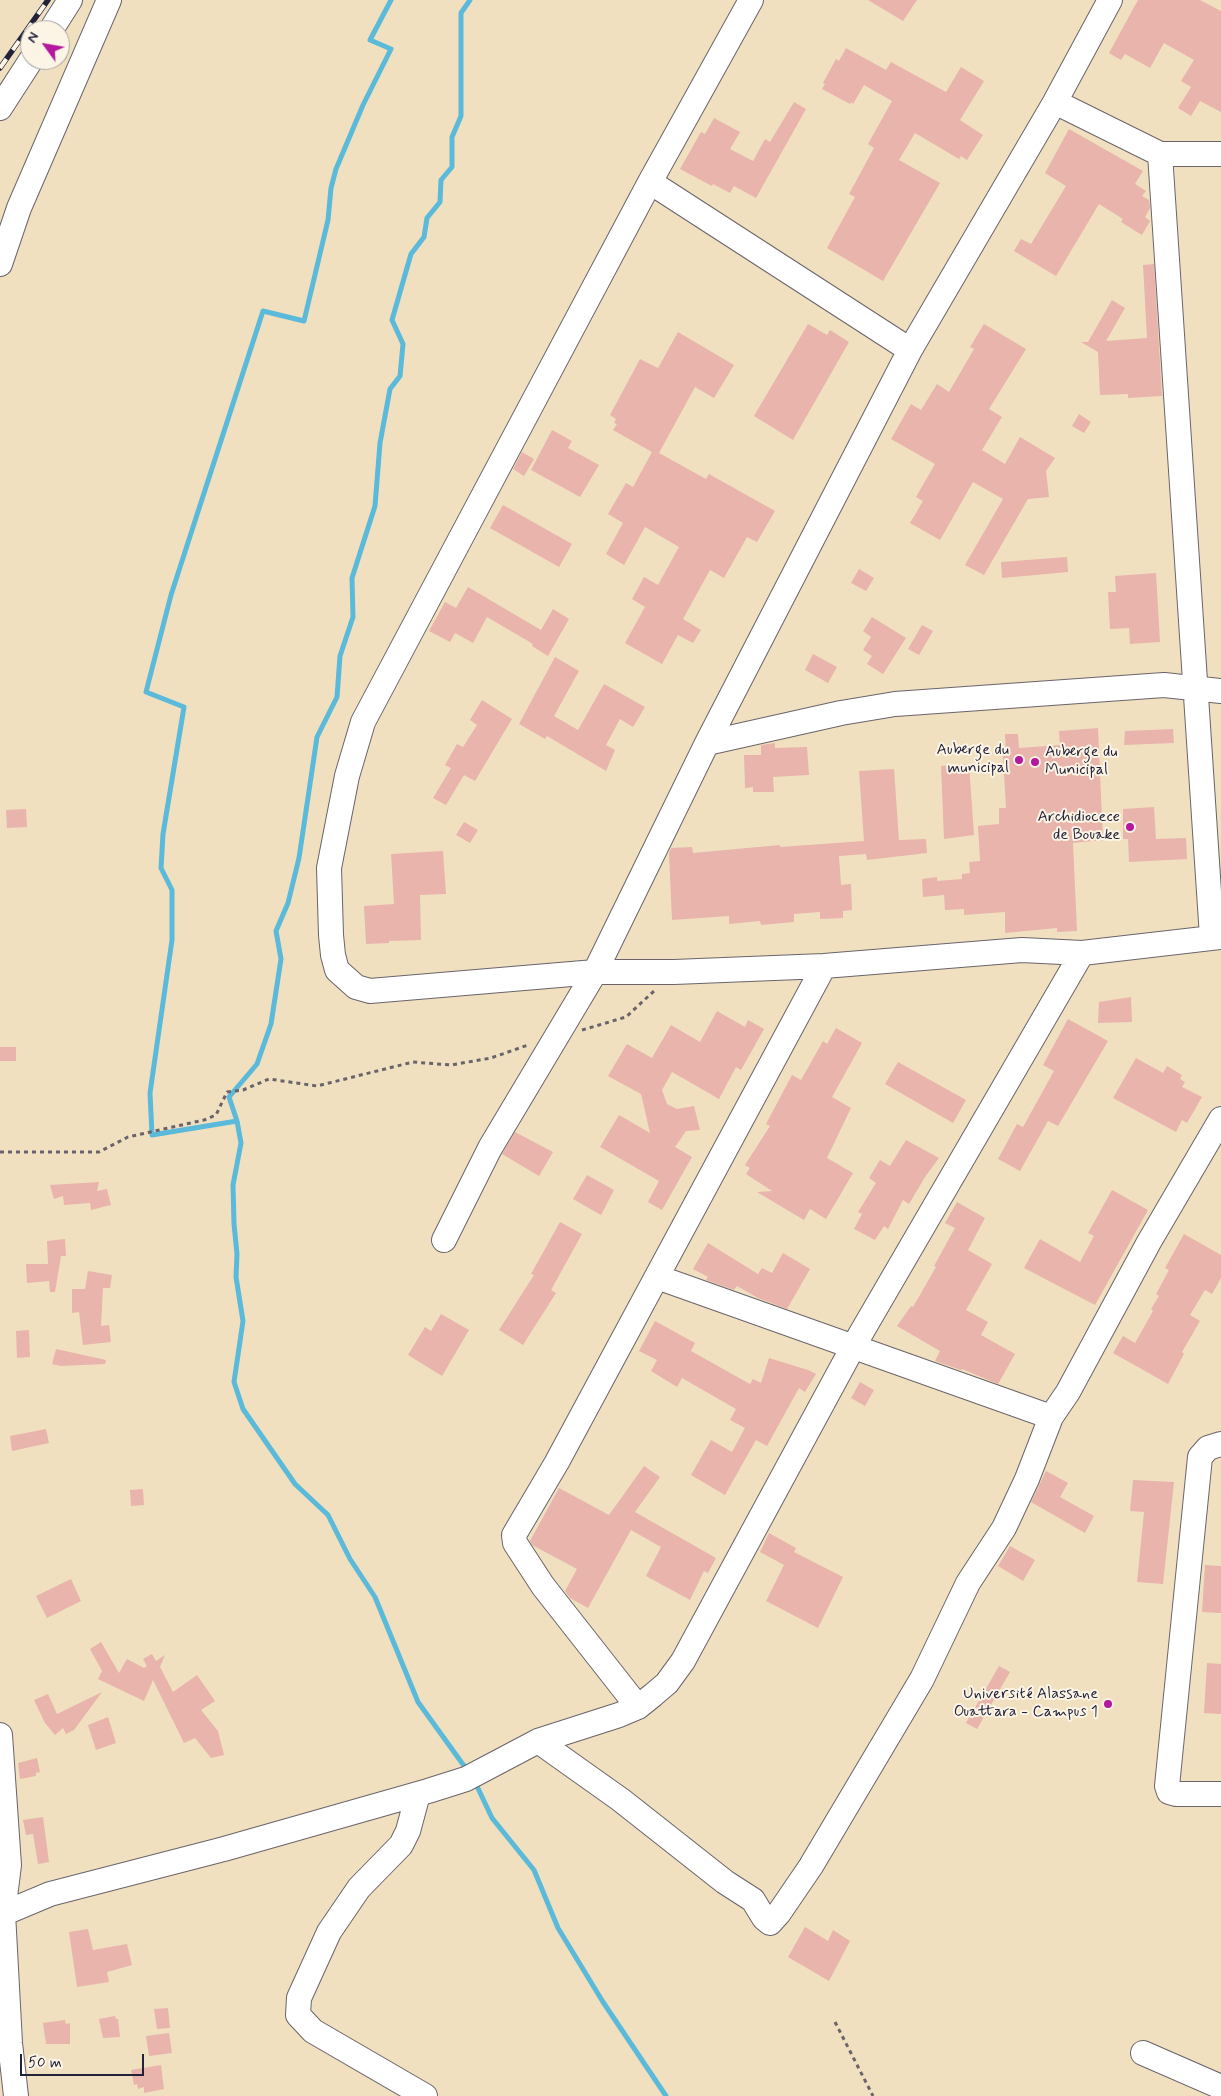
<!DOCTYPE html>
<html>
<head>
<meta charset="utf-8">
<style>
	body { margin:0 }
	#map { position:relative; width:1221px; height:2096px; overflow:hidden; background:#f0e0c0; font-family:Mynerve,sans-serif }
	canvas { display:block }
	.north { position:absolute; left:20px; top:20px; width:50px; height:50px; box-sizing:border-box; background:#fcf5e5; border:1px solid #a5a1a1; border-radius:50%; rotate:302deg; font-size:14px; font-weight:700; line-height:20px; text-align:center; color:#22223b }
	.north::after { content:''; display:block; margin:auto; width:18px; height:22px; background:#b5179e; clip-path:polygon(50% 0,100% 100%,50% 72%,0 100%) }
	.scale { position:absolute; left:20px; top:2054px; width:124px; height:22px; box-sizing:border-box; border:2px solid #22223b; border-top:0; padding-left:6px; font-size:15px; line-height:18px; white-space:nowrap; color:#22223b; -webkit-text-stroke:4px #fcf5e5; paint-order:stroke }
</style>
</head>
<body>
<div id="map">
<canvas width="1221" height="2096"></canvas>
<div class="north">N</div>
<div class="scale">50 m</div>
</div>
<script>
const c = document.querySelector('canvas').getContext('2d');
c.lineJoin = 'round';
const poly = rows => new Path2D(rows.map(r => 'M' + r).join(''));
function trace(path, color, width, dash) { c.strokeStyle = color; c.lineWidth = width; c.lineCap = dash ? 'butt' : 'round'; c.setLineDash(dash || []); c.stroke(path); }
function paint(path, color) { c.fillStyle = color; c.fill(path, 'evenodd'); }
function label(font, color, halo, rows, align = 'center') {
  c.font = font + ' Mynerve,sans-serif'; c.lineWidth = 4; c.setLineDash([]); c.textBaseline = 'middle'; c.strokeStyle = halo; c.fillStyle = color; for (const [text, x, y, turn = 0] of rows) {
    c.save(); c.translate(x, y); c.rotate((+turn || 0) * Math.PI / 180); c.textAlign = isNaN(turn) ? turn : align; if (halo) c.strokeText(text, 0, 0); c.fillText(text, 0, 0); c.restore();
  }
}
trace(poly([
	[237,1121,152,1135,150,1093,172,940,172,890,161,868,163,834,184,707,146,692,171,595,263,311,304,321,328,220,331,188,336,169,363,105,391,49,370,40,391,0],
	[467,1770,418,1702,375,1597,350,1559,328,1515,295,1484,243,1409,234,1382,243,1321,236,1277,237,1254,234,1224,233,1185,241,1143,237,1121,229,1097,257,1064,271,1024,281,959,276,931,288,903,299,858,317,737,337,697,340,656,353,617,352,578,375,506,380,443,390,389,400,376,403,344,392,320,411,254,424,237,427,218,440,202,441,180,452,167,452,137,461,116,461,13,470,0],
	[475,1782,492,1818,534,1870,558,1928,603,2002,666,2096]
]), '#5bbad9', 5);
paint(poly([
	[868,0,917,0,903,21],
	[1138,0,1200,0,1221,11,1221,112,1200,101,1191,116,1178,108,1191,87,1181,81,1194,60,1164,43,1150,68,1125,54,1121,60,1109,53],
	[846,48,886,70,891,62,946,92,961,67,984,81,960,120,983,135,967,160,961,156,959,159,915,133,899,160,940,183,883,281,827,248,855,197,849,194,874,148,868,144,892,101,864,85,853,104,851,102,850,104,822,89,825,84,823,83,836,59,839,61],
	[794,102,806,109,756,198,734,186,730,193,713,184,712,186,680,169,701,132,705,134,714,118,740,132,730,149,753,161,765,139,770,142],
	[1069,129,1143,171,1135,184,1146,191,1142,196,1149,200,1150,208,1145,217,1150,221,1142,235,1121,222,1123,219,1099,204,1056,276,1014,251,1021,239,1031,244,1066,186,1045,173],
	[1154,264,1162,396,1128,398,1128,394,1100,395,1098,352,1081,342,1088,342,1112,300,1125,308,1106,341,1147,338,1143,265],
	[808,324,827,335,830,330,849,342,793,440,754,416],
	[984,324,1026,349,989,409,1002,417,982,450,1005,464,1020,437,1055,458,1046,471,1049,497,1028,499,984,575,965,565,1003,499,973,482,940,540,910,523,923,501,916,497,935,464,891,439,911,404,921,410,937,384,949,392,974,349,970,347],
	[678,332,734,365,714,398,695,387,659,453,706,479,709,474,775,511,757,542,747,537,724,578,710,570,683,619,701,630,693,643,678,635,662,664,625,643,645,607,632,599,644,577,658,585,679,547,645,527,624,565,606,554,623,523,608,514,626,483,633,487,652,452,613,430,617,424,614,423,616,419,610,415,640,359,658,368],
	[1079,414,1091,422,1084,433,1072,426],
	[552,430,572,441,568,448,599,465,580,497,531,470],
	[522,452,534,459,524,476,513,469],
	[503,505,572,544,559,567,490,528],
	[1067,557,1068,572,1002,578,1001,562],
	[859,569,874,578,866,591,851,583],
	[1156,573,1160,642,1130,644,1129,628,1110,629,1108,592,1116,592,1115,576],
	[468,587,541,630,553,609,569,619,548,656,532,646,533,644,487,617,473,643,455,633,450,642,429,631,445,602,456,608],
	[872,617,906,638,883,674,867,664,872,656,863,650,871,637,863,631],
	[922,625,933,631,919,655,908,649],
	[813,654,837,667,828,683,805,670],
	[555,657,579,671,554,716,578,730,604,684,645,707,633,727,620,719,606,745,615,750,606,771,547,736,545,739,519,724],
	[482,700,512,719,475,781,464,775,446,805,433,798,451,768,445,765,457,744,463,747,477,725,470,720],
	[1098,728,1103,840,1073,843,1077,931,1057,932,1057,928,1005,933,1005,912,964,915,964,909,945,910,944,895,923,897,922,879,937,877,937,881,962,879,962,874,970,873,969,862,980,861,978,826,999,824,999,808,1006,808,1003,756,1006,756,1005,734,1018,734,1019,748,1060,745,1059,731],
	[1173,729,1174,743,1124,745,1125,731],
	[775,743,775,748,807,747,809,775,773,777,774,792,753,792,753,787,745,788,744,755,761,755,761,745],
	[969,764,974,835,944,839,941,766],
	[894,769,899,840,926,839,927,853,867,860,866,854,839,856,841,885,851,884,852,910,843,911,843,918,820,919,820,912,794,914,794,922,761,925,760,921,729,924,729,916,672,920,669,853,671,848,692,847,693,853,780,845,780,847,864,841,859,771],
	[1154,807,1156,839,1186,838,1187,859,1129,862,1128,839,1123,839,1123,809],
	[26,809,27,827,7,828,6,810],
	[464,822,478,830,470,843,456,835],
	[443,851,446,894,420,895,421,940,389,941,389,943,366,944,364,906,394,904,391,854],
	[1131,997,1132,1022,1098,1023,1099,1002],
	[717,1011,745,1027,748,1020,764,1029,741,1070,736,1067,719,1099,672,1072,662,1090,667,1104,677,1109,694,1106,700,1130,686,1131,675,1147,692,1157,662,1210,648,1202,659,1181,600,1147,619,1115,650,1133,641,1094,608,1076,627,1044,652,1058,671,1025,700,1042],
	[1068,1019,1108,1041,1058,1126,1048,1121,1020,1171,998,1159,1017,1124,1023,1127,1054,1071,1043,1065],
	[836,1028,862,1043,832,1097,851,1108,827,1158,853,1173,826,1219,810,1209,804,1220,757,1192,772,1191,746,1174,750,1168,745,1165,770,1126,766,1124,792,1075,801,1080,823,1041,827,1044],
	[0,1047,16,1047,16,1061,0,1061],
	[1136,1058,1163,1073,1167,1066,1182,1075,1180,1079,1185,1082,1182,1087,1202,1097,1187,1123,1182,1120,1176,1132,1113,1098],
	[898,1062,966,1100,953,1123,885,1084],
	[515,1132,553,1152,539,1176,502,1154],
	[906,1140,939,1158,925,1177,909,1204,903,1200,888,1229,884,1226,875,1240,854,1229,862,1214,858,1212,876,1183,869,1178,880,1160,890,1166],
	[587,1175,614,1190,601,1215,573,1199],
	[99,1182,97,1191,107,1189,111,1205,91,1210,90,1203,64,1205,63,1196,54,1199,50,1185],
	[1112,1190,1148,1210,1095,1305,1024,1268,1040,1239,1080,1262,1094,1236,1088,1233],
	[957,1202,985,1218,968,1250,992,1264,966,1310,988,1322,981,1335,1015,1354,998,1384,962,1369,961,1370,935,1361,940,1351,897,1326,911,1306,913,1307,936,1267,934,1266,955,1228,945,1223],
	[560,1222,582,1234,551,1290,556,1293,523,1345,499,1330,534,1275,531,1274],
	[1184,1234,1221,1255,1221,1278,1212,1294,1205,1290,1190,1315,1200,1321,1182,1352,1184,1354,1168,1384,1113,1353,1123,1336,1135,1343,1153,1311,1151,1309,1159,1296,1156,1294,1169,1270,1165,1268],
	[65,1239,66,1256,61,1256,55,1292,50,1292,49,1281,27,1283,26,1264,48,1264,47,1241],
	[708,1243,758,1274,762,1268,772,1273,783,1253,810,1269,787,1309,758,1298,737,1286,734,1290,706,1280,708,1277,693,1269],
	[88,1271,112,1275,110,1288,103,1288,101,1326,109,1325,111,1342,83,1345,79,1312,72,1313,72,1289,85,1289],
	[441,1314,469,1330,442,1376,408,1355,425,1327,431,1331],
	[655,1321,695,1343,691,1351,750,1384,753,1379,761,1383,769,1358,808,1370,816,1374,805,1392,799,1388,767,1446,756,1440,725,1495,691,1475,711,1440,732,1452,745,1428,730,1420,736,1409,682,1378,677,1387,651,1371,657,1360,639,1351],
	[29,1330,30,1357,17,1358,16,1331],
	[56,1349,106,1360,105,1364,61,1366,52,1364],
	[860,1382,874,1390,865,1406,851,1398],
	[46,1429,49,1443,12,1451,10,1436],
	[644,1466,660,1477,635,1512,716,1558,708,1573,704,1571,690,1600,646,1576,661,1547,631,1530,588,1608,570,1598,565,1591,577,1569,532,1545,530,1541,559,1488,609,1515],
	[1046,1471,1068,1483,1060,1497,1094,1516,1085,1533,1031,1502],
	[1133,1480,1174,1482,1163,1584,1137,1582,1144,1512,1130,1511],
	[143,1489,144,1505,131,1506,130,1490],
	[769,1533,796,1548,794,1552,843,1577,818,1628,766,1601,784,1565,760,1552],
	[1010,1546,1035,1560,1023,1581,998,1566],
	[1205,1565,1221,1566,1221,1613,1202,1612],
	[71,1579,81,1601,47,1618,36,1596],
	[101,1642,119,1673,127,1659,144,1668,147,1666,143,1659,152,1654,156,1661,165,1655,160,1667,173,1692,197,1675,215,1701,201,1710,218,1731,224,1755,211,1758,195,1738,184,1743,153,1680,144,1701,98,1679,102,1671,90,1649],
	[1207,1663,1221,1664,1221,1714,1204,1713],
	[999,1666,1010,1672,977,1729,966,1723],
	[102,1692,74,1730,66,1734,63,1728,55,1735,45,1723,34,1700,48,1694,57,1714],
	[108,1717,116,1743,96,1750,88,1725],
	[37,1758,40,1772,36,1773,36,1776,20,1779,18,1763],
	[43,1817,49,1862,38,1864,33,1834,26,1835,23,1820],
	[805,1927,828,1941,833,1930,850,1941,829,1981,788,1957],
	[88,1929,93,1950,127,1944,132,1965,107,1972,109,1982,77,1987,69,1932],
	[168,2008,170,2028,157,2029,154,2009],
	[115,2016,116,2019,118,2019,120,2037,103,2038,99,2019],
	[65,2020,66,2024,70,2023,70,2044,46,2044,43,2023],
	[169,2033,172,2053,149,2056,146,2036],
	[161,2065,164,2089,144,2093,144,2087,138,2089,137,2084,134,2085,131,2070]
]), '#e8b4ab');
const minor = poly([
	[751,0,650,182,363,722,347,776,329,868,331,935,333,955,337,970,356,987,370,991,595,972,674,972,824,966,1022,950,1082,953,1221,937],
	[51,30,70,0],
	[1055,102,1160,154,1221,154],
	[0,108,31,60],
	[1160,154,1212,937],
	[650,182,910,350],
	[0,264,19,208,109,0],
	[707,743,841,713,895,704,1164,685,1221,691],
	[444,1240,490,1148,595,972,707,743,910,350,1055,102,1110,0],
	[657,1277,1051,1417],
	[1221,1444,1208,1448,1200,1457,1167,1786,1169,1792,1176,1794,1221,1794],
	[638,1707,543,1586,515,1543,514,1535,557,1462,824,966],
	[0,1735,9,1865,3,1913,10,2043,16,2096],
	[538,1741,621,1800,725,1882,753,1900,764,1918,770,1923,779,1913,811,1866,922,1679,968,1583,1004,1528,1027,1479,1051,1417,1068,1392,1149,1242,1221,1119],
	[418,1794,408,1831,401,1845,359,1888,329,1932,299,1998,298,2015,313,2031,425,2096],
	[0,1915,50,1894,224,1849,428,1791,466,1779,538,1741,619,1715,638,1707,653,1695,667,1683,683,1661,853,1347,1082,953],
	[1143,2053,1221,2087]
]);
trace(minor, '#6a646a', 26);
trace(poly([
	[582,1030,626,1017,654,991],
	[0,1152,99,1152,128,1137,204,1120,216,1115,227,1092,243,1090,269,1079,317,1086,413,1062,451,1065,491,1058,528,1045],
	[835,2022,873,2096]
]), '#6a646a', 3, [4, 4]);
trace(minor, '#fff', 24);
const rail = poly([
	[0,68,48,0]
]);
trace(rail, '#22223b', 5.5);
trace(rail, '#fcf5e5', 4, [11]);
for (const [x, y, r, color] of [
	[1019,760,5,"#b5179e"],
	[1035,762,5,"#b5179e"],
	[1130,827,5,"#b5179e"],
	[1108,1704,5,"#b5179e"]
]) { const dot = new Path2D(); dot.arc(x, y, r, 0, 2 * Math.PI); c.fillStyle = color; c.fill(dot); trace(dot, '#fcf5e5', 2); }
label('16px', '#22223b', '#fcf5e5', [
	["Auberge du",1009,751],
	["municipal",1009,769],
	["Auberge du",1045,753,"left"],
	["Municipal",1045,771,"left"],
	["Archidiocece",1120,818],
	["de Bouake",1120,836],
	["Université Alassane",1098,1695],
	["Ouattara - Campus 1",1098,1713]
], 'right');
</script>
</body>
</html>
